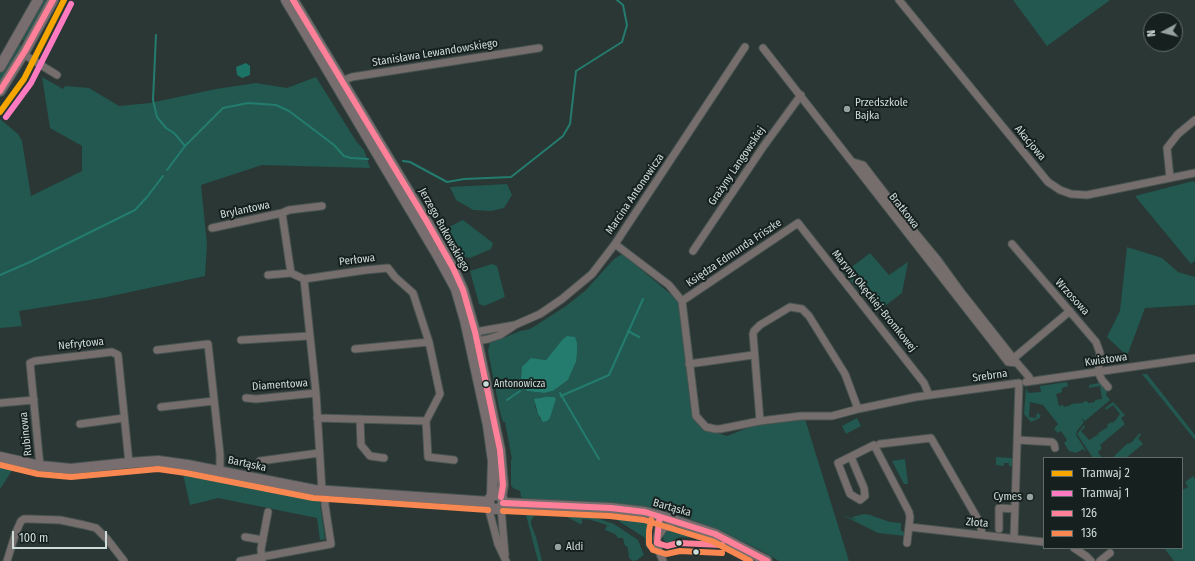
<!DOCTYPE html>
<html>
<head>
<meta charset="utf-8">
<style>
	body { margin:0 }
	#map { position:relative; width:1195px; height:561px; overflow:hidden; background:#2a3734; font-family:"Fira Sans Condensed",sans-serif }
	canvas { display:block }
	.legend { position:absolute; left:1043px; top:457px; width:140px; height:92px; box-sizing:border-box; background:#16211f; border:1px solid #606c69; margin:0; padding:5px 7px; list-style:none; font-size:12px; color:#cedcd9 }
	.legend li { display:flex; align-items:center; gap:8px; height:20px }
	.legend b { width:20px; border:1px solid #606c69 }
	.north { position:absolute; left:1143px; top:12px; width:40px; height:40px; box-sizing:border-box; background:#16211f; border:1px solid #606c69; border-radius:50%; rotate:263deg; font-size:11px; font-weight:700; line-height:16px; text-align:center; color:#cedcd9 }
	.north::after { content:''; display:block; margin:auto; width:14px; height:18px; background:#95a29f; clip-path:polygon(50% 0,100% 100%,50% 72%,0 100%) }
	.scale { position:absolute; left:12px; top:531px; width:95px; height:18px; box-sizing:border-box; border:2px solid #cedcd9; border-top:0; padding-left:5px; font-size:12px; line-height:14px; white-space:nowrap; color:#cedcd9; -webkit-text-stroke:3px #16211f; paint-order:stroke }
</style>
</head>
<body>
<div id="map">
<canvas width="1195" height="561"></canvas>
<ul class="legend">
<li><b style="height:5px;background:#f7a600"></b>Tramwaj 2</li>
<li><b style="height:5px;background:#fe7ac1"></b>Tramwaj 1</li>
<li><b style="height:5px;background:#ff8098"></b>126</li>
<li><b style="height:5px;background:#f88751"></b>136</li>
</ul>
<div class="north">N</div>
<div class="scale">100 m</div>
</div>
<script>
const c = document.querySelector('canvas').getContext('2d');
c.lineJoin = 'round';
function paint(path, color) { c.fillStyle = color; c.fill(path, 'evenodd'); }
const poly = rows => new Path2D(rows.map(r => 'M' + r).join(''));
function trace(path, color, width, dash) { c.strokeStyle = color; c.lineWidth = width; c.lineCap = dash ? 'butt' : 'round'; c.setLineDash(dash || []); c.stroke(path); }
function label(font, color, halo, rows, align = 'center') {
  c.font = font + ' "Fira Sans Condensed",sans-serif'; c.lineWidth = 4; c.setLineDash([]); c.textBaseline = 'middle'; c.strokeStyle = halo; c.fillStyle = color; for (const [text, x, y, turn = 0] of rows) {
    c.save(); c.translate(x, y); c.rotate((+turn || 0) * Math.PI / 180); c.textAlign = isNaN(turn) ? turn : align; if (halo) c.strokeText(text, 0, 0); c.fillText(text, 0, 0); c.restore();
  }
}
paint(poly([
	[43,0,49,0,26,42,22,39],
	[1013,0,1110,0,1047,46],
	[19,44,23,47,0,84,0,74],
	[42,77,63,89,65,86,89,88,119,106,150,103,216,89,256,83,287,88,316,77,356,141,364,150,370,168,262,165,201,185,207,244,205,276,102,298,19,311,22,326,0,328,0,119,18,134,22,141,31,196,82,171,82,146,50,128],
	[1193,181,1195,183,1195,261,1191,264,1135,196],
	[507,184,512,195,504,208,491,211,473,210,456,200,450,187],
	[463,220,493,243,491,249,470,258,462,256,447,228],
	[1127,247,1162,258,1178,272,1195,277,1195,305,1145,308,1127,356,1107,337,1120,311],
	[870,253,889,275,908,262,902,293,877,312,844,273],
	[620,255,624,255,680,302,696,416,714,432,727,436,760,423,805,419,849,561,779,561,760,550,719,530,685,517,646,508,588,501,526,499,521,497,520,491,513,488,511,485,511,460,512,459,505,422,503,422,500,412,488,351,490,342,501,339,520,331,530,329,566,306,586,290,613,260],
	[562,340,576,362,568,380,553,391,544,393,527,391,523,387,531,358,546,360],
	[545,397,556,399,550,418,540,419,535,406,538,398],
	[492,264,497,266,505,297,484,306,479,304,470,271],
	[1142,374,1147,374,1195,435,1195,440],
	[1067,382,1068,386,1062,388,1062,392,1056,394,1059,406,1063,405,1064,407,1071,405,1071,404,1083,403,1083,402,1087,401,1088,403,1095,402,1095,400,1102,399,1100,386,1089,388,1089,385,1099,383,1107,391,1106,395,1110,400,1085,421,1081,418,1084,422,1077,431,1076,435,1086,451,1085,451,1083,449,1076,453,1069,451,1064,443,1067,440,1061,431,1058,433,1054,429,1058,424,1043,405,1030,402,1029,417,1036,418,1037,413,1038,413,1041,416,1038,419,1031,422,1024,414,1026,388,1028,393,1041,392,1040,386],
	[1113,402,1125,415,1121,418,1125,424,1100,445,1102,448,1098,452,1102,458,1093,458,1077,434,1084,425,1085,427,1081,431,1089,440,1099,434,1098,433,1108,427,1107,425,1111,422,1112,423,1117,419,1117,418,1120,414,1113,405,1106,410,1105,408],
	[857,418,861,426,846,434,842,426],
	[1140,433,1141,435,1138,438,1143,444,1126,458,1112,458,1128,443,1129,444,1134,440,1134,439],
	[996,457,1012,458,1012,466,1009,466,1009,463,1004,463,1004,466,996,465],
	[905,459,908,484,904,484,892,461],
	[0,464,13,469,0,489],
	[182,470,276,491,302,495,319,496,325,539,320,540,317,518,218,498,190,505],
	[1193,476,1195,479,1195,561,1174,561,1164,548,1182,548,1182,490,1188,487,1185,482],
	[525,511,588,515,614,524,638,540,644,555,637,560,633,561,630,559,628,555,629,555,627,546,625,546,623,538,618,538,615,534,605,530,607,525,591,520,582,519,582,524,580,524,567,517,541,514,534,516,531,521,531,524,536,537,542,561,538,561],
	[599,512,649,522,652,530,648,549,646,547,645,538,642,536,617,520],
	[864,514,870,515,890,522,901,523,901,530,904,532,905,536,878,533,842,515,856,520,852,517],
	[672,527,706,539,720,543,707,542,697,540,697,538,680,537,672,541,672,543,666,542,663,539,664,532]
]), '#225850');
paint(poly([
	[246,63,250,66,250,75,242,78,237,75,236,67]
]), '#1c7467');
paint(poly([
	[567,336,575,337,577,343,577,352,576,362,568,380,553,391,544,393,527,391,523,387,521,381,522,367,531,358,546,360,562,340],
	[545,397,554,397,556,399,550,418,547,421,543,422,538,414,534,399]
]), '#247c6f');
trace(poly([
	[156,35,153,100,157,117,166,128,174,133,185,146],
	[403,161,410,162,447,182,464,179,511,177,563,136,570,124,576,71,622,42,627,25,623,5,617,0],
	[167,170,185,146,223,108,248,103,276,105,289,111,334,145,344,156,351,158,368,159],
	[0,275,30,262,135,210,147,197,163,176],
	[628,331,639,337],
	[560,393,599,459],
	[561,396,609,375,643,299],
	[507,400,520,391]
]), '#247c6f', 2);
const street = poly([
	[899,0,1048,182,1060,190,1071,194,1087,195,1195,173],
	[763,48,991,340,1008,362,1017,363,1029,377,1030,381],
	[23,54,57,75],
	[339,82,352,77,539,48],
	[853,162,863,165,913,230,937,259,961,292,1017,363],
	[1170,178,1167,148,1178,134,1195,120],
	[282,213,291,273],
	[212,228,282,213,289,210,322,206],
	[615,244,669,285,682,301,696,416,706,427,715,429,720,429,760,421,801,416,832,416,858,409,916,397,1019,383,1014,538],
	[1012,244,1096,342,1100,353,1098,372,1102,380,1108,387],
	[693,251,763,147,801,95],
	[268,275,291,273,304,279,366,270,388,268,395,277,413,293,429,342,440,394,426,421,317,418],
	[304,279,316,393,322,491],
	[682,301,798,223,924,383,929,395],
	[515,325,475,332,469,338,477,341,488,339,500,335,515,325,540,314,562,299,592,274,615,244,745,47],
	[241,340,309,336],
	[355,349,429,342],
	[157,350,208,344,220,454,220,471],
	[1014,358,1070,311],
	[689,364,753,355],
	[1026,382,1195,358],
	[246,398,256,399,316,393],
	[0,403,34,400],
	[161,407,214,401],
	[360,419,361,445,370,456,384,458],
	[426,421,428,457,454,460],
	[760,421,753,334,754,331,760,325,790,307,802,309,809,316,845,374,858,409],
	[80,424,124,418],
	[1018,440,1052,442,1054,444,1055,448],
	[880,444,931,438,980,523,982,534],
	[851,457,864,488,865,496,860,500,850,494,838,463,874,445,909,512,910,517,907,543],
	[260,461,319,453],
	[40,466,30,363,35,361,112,352,118,355,129,463],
	[478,501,489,510,498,544,506,561],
	[501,507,505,555],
	[661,516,657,538,658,549,663,561],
	[909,527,1044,542],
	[999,529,999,508,1015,509],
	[245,537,263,540],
	[657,538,664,528,672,525],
	[1074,548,1086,556,1091,561],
	[7,561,16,532,21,521,24,519,29,519,60,520,84,525,96,528,107,539,124,561],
	[240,561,331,544,325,505,325,491],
	[262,561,261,549,268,512],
	[1100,561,1110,553]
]);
const secondary = poly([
	[286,0,438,256,456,289,465,320,488,425,493,461,492,496],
	[293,0,427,222,453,268,463,290,475,332,500,450,503,485,501,497],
	[0,67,38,0],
	[0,91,25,51,53,0],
	[0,457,40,466,71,469,129,463,158,461,187,465,314,490,489,502],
	'489 502a7 7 0 1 1 14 0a7 7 0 1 1-14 0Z',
	[503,503,611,508,645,512,661,516,715,534,767,561]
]);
trace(street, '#485451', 9);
trace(secondary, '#485451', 12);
trace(street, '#766d6d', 7);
trace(secondary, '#786e70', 10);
trace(poly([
	[293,0,427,222,453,268,463,290,475,332,500,450,503,485,501,497],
	[0,91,25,51,53,0],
	[503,503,611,508,645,512,715,534,767,561],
	[659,521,657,543,667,546,679,543,722,545]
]), '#ff8098', 6);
trace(poly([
	[0,465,38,474,71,477,158,469,186,473,313,498,488,510],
	[503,511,610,516,644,520,712,541,750,561],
	[651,520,649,531,649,544,653,550,666,554,680,551,722,553]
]), '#f88751', 6);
trace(poly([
	[0,112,24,79,64,0]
]), '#f7a600', 6);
trace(poly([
	[6,117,31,83,71,4]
]), '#fe7ac1', 6);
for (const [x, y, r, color] of [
	[847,109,4,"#95a29f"],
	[486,384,3.5,"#cedcd9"],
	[1030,497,4,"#95a29f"],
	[679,543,3.5,"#cedcd9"],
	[558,547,4,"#95a29f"],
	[696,552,3.5,"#cedcd9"]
]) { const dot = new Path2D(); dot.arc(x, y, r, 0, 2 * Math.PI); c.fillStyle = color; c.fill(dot); trace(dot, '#16211f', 1.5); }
label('10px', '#cedcd9', '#16211f', [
	["Antonowicza",494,384]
], 'left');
label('11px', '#cedcd9', '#16211f', [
	["Stanisława Lewandowskiego",435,53,-9],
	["Akacjowa",1030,143,50],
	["Grażyny Langowskiej",737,166,-56],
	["Marcina Antonowicza",635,194,-56],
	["Brylantowa",245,210,-12],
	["Bratkowa",904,211,52],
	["Jerzego Bukowskiego",444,230,61],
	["Księdza Edmunda Friszke",734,253,-34],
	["Perłowa",357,260,-7],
	["Wrzosowa",1072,297,48],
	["Maryny Okęckiej-Bromkowej",874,301,51],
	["Nefrytowa",81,344,-6],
	["Kwiatowa",1106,360,-8],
	["Srebrna",990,376,-8],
	["Diamentowa",280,385,-4],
	["Rubinowa",26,434,-96],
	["Bartąska",247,464,12],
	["Bartąska",672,508,16],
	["Złota",977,523,5]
]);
label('11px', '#cedcd9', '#16211f', [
	["Przedszkole",855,103],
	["Bajka",855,116],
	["Cymes",1022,497,"right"],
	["Aldi",566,547]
], 'left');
</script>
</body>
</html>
